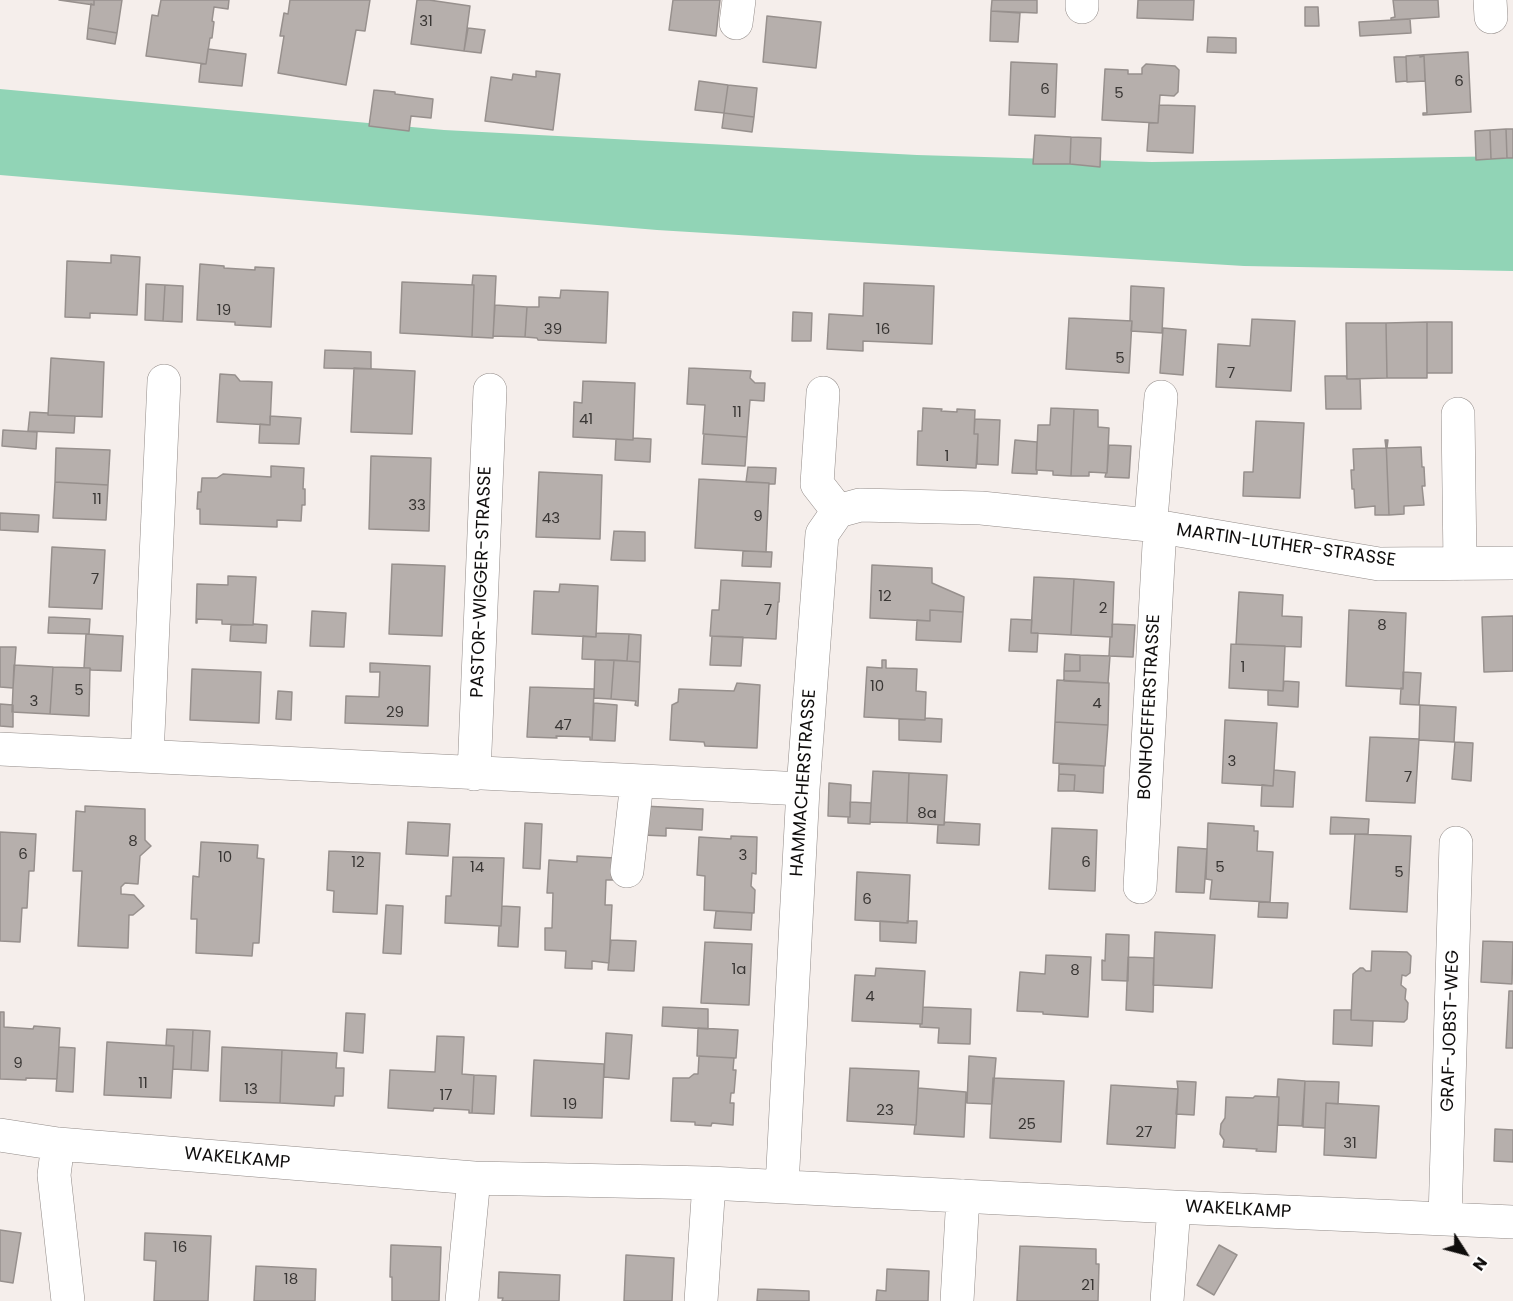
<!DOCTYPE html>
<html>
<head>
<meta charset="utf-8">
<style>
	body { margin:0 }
	#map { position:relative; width:1513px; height:1301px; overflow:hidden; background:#f5eeeb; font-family:Poppins,sans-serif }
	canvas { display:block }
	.north { position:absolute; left:1435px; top:1223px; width:60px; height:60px; -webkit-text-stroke:4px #fff; paint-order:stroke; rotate:126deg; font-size:16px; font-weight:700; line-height:24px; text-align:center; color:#0f0d0c }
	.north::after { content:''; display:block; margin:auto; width:21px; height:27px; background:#0f0d0c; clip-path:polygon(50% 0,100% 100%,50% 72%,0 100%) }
</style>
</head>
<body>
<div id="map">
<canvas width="1513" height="1301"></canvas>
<div class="north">N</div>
</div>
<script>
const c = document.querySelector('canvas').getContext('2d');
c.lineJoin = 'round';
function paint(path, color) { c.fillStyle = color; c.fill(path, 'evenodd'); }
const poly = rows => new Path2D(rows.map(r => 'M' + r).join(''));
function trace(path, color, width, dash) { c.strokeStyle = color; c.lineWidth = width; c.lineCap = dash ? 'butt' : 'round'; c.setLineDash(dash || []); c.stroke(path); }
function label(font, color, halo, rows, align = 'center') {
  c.font = font + ' Poppins,sans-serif'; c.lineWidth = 5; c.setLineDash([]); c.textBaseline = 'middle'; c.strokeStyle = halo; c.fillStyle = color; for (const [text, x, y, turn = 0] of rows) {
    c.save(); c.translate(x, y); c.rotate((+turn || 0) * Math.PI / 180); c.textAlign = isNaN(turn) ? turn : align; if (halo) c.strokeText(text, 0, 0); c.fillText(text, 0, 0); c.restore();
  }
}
paint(poly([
	[0,89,444,130,917,155,1152,162,1513,156,1513,271,1244,266,657,230,0,175]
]), '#91d4b6');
const building = poly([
	[59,0,94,0,94,5,59,0],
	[94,0,122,0,117,33,88,28,91,4,94,5,94,0],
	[161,0,229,0,228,9,214,7,212,21,214,22,212,38,210,38,206,64,146,56,152,15,158,16,161,0],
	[290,0,370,0,365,31,356,30,346,85,278,73,284,36,280,36,284,13,288,14,290,0],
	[417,0,429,0,470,6,464,51,411,44,417,0],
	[673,0,720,0,716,36,669,30,673,0],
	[992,0,1037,0,1037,13,991,11,992,0],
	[1138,0,1194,0,1193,20,1137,18,1138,0],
	[1393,0,1438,0,1439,17,1391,20,1391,18,1395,17,1393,0],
	[1305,7,1318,7,1319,26,1305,26,1305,7],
	[991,11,1020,13,1018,42,990,41,991,11],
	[767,16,821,22,816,68,763,62,767,16],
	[1410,19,1411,33,1360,36,1359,22,1410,19],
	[88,28,117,33,115,44,87,39,88,28],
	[468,28,485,30,481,53,464,51,468,28],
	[1208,37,1236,38,1236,53,1207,52,1208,37],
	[208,49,246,54,242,86,199,82,201,64,206,64,208,49],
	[1468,52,1471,112,1423,115,1423,113,1427,113,1424,56,1420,57,1420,55,1468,52],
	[1420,55,1420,57,1424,56,1425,81,1407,82,1406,56,1420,55],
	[1394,57,1406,57,1407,81,1396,82,1394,57],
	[1011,62,1057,64,1055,117,1009,115,1011,62],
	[1146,64,1175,66,1179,70,1178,92,1174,96,1160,95,1158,123,1102,120,1105,69,1128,70,1128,74,1142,74,1142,68,1146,64],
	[536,71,560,74,553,130,485,121,491,77,512,80,513,74,536,77,536,71],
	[699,81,728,85,724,113,695,110,699,81],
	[728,85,757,88,754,117,724,113,728,85],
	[374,90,395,92,395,94,433,99,431,118,411,116,409,131,369,126,374,90],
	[1159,105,1195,106,1193,153,1147,151,1149,123,1158,123,1159,105],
	[724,113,754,117,752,132,722,128,724,113],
	[1506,129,1513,129,1513,158,1507,158,1506,129],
	[1506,129,1507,158,1491,159,1490,130,1506,129],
	[1490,130,1491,159,1476,160,1475,131,1490,130],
	[1035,135,1071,137,1070,164,1033,164,1035,135],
	[1071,137,1101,138,1100,167,1070,164,1071,137],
	[111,255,140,257,137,315,90,313,90,318,65,317,67,261,111,263,111,255],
	[200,264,224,266,224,268,255,270,255,267,274,268,271,327,235,325,235,322,197,320,200,264],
	[473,275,496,276,493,338,472,337,474,285,472,285,473,275],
	[402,282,474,285,472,337,400,333,402,282],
	[864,283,934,286,932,344,863,341,863,351,827,349,829,314,863,316,864,283],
	[146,284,165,285,163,321,145,320,146,284],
	[165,285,183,286,182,322,163,321,165,285],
	[1131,286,1164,288,1162,333,1131,331,1132,321,1130,321,1131,286],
	[561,290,608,292,606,343,538,340,537,338,525,337,527,307,539,307,539,297,560,298,561,290],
	[495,305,527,307,525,337,493,336,495,305],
	[793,312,812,313,811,341,792,341,793,312],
	[1069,318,1132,321,1129,373,1066,369,1069,318],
	[1252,319,1295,321,1291,391,1216,387,1218,344,1250,346,1252,319],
	[1427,322,1452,322,1452,373,1427,373,1427,322],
	[1427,322,1427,378,1387,378,1386,323,1427,322],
	[1346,323,1386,323,1387,378,1347,379,1346,323],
	[1163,328,1186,330,1183,375,1160,373,1163,328],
	[325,350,371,352,371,369,324,368,325,350],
	[51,358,104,362,102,417,48,415,51,358],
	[354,368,415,371,412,434,351,432,354,368],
	[689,368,751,371,750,378,755,383,765,383,764,401,750,400,747,437,703,434,705,405,687,404,689,368],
	[220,374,235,375,240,381,272,382,270,425,217,422,220,374],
	[1325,376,1346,376,1347,379,1360,379,1361,409,1326,409,1325,376],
	[583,381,635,383,633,440,573,437,574,402,582,403,583,381],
	[923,408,942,409,941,411,957,412,957,409,975,410,974,434,978,434,976,468,917,465,918,431,922,431,923,408],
	[1051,408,1074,409,1071,476,1053,475,1053,471,1036,470,1038,425,1050,425,1051,408],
	[1074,409,1098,410,1098,427,1109,428,1107,473,1089,472,1089,476,1071,476,1074,409],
	[30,412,48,413,48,415,75,416,74,433,28,431,30,412],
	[270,416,301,418,299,444,259,443,260,424,270,425,270,416],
	[975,419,1000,420,998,465,977,464,978,434,974,434,975,419],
	[1256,421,1304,423,1300,498,1243,496,1244,472,1253,472,1256,421],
	[3,430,37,432,36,449,2,446,3,430],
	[704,434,747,437,745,466,702,464,704,434],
	[633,438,651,439,650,462,615,460,616,439,633,440,633,438],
	[1015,440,1037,442,1036,470,1037,470,1037,474,1012,473,1015,440],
	[1385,440,1386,440,1389,515,1375,515,1375,506,1355,508,1354,489,1352,489,1351,470,1354,470,1353,449,1386,448,1385,440],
	[1386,440,1388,440,1387,448,1421,447,1422,467,1424,467,1425,486,1422,486,1424,505,1404,506,1404,514,1389,515,1386,440],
	[1109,445,1131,446,1129,478,1105,477,1106,473,1107,473,1109,445],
	[56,448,110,450,108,485,55,482,56,448],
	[371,456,431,458,429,531,369,529,371,456],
	[271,466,304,468,303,489,305,489,305,505,302,505,301,521,277,520,277,527,200,524,200,509,197,509,198,492,201,492,202,478,217,478,223,474,271,477,271,466],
	[748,467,776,468,775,484,769,484,769,483,746,482,748,467],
	[539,472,602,475,600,539,536,537,539,472],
	[699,479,769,483,766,552,695,548,699,479],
	[55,482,108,485,106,520,53,518,55,482],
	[0,513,39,515,38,532,0,530,0,513],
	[614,531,645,532,645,561,611,560,614,531],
	[52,547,105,550,102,609,49,607,52,547],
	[743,551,772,552,771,567,742,566,743,551],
	[392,564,445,566,442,636,389,634,392,564],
	[872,565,932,568,932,583,964,597,963,612,930,610,930,621,870,618,872,565],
	[228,576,256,577,253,625,222,624,222,620,197,619,197,623,196,623,197,584,228,585,228,576],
	[1034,577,1074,579,1071,635,1031,633,1034,577],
	[1074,579,1114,582,1112,637,1071,635,1074,579],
	[721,580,780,583,779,602,778,602,776,639,710,636,712,610,719,610,721,580],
	[560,584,598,586,596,637,532,634,534,591,559,592,560,584],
	[1239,592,1283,595,1282,616,1302,617,1301,647,1236,644,1239,592],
	[930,610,963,612,961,642,916,640,917,620,930,621,930,610],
	[1349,610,1406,613,1403,689,1346,686,1349,610],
	[312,611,346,613,344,647,310,646,312,611],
	[1513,616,1513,671,1484,672,1482,617,1513,616],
	[49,617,90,619,89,634,48,633,49,617],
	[1011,619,1032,620,1031,633,1038,633,1037,652,1009,651,1011,619],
	[254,624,267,625,266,643,230,641,231,625,253,625,254,624],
	[1112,624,1135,625,1133,657,1109,656,1110,637,1112,637,1112,624],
	[596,633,629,634,627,661,582,659,583,636,596,637,596,633],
	[86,634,123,636,121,671,91,670,90,668,84,668,86,634],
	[629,634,641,635,640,662,627,661,629,634],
	[712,636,743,637,741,666,710,665,712,636],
	[1231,644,1285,646,1283,691,1229,688,1231,644],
	[0,647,16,647,13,688,0,687,0,647],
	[1065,654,1080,655,1080,671,1064,671,1065,654],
	[1080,655,1110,656,1108,683,1064,681,1064,671,1080,671,1080,655],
	[595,660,614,660,611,699,594,698,595,660],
	[614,660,640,662,638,706,635,705,636,701,611,699,614,660],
	[882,660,886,660,886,668,917,669,916,691,926,692,925,720,864,717,867,667,882,668,882,660],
	[370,663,430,666,428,726,345,723,346,696,379,697,380,672,370,672,370,663],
	[14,665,53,667,50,714,12,712,14,665],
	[53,667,90,668,89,716,50,714,53,667],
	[192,669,261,672,259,723,190,720,192,669],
	[1403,672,1421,673,1419,705,1400,704,1401,688,1403,689,1403,672],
	[1057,680,1109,683,1108,725,1055,722,1057,680],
	[1284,681,1299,682,1298,707,1268,705,1268,690,1283,691,1284,681],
	[737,683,760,685,757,748,705,746,704,742,670,740,672,705,678,702,679,689,734,691,737,683],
	[530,687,594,689,592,740,590,740,590,737,556,736,557,738,527,737,530,687],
	[278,691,292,692,291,720,276,719,278,691],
	[594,703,617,705,615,741,592,740,594,703],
	[0,704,13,705,13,727,0,726,0,704],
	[1420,705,1456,707,1454,742,1419,740,1420,705],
	[925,718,942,719,941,742,899,740,899,719,925,720,925,718],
	[1225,720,1277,723,1273,786,1222,783,1225,720],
	[1055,722,1108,725,1105,766,1053,763,1055,722],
	[1370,737,1419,739,1415,803,1366,801,1370,737],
	[1455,742,1473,743,1471,781,1452,779,1455,742],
	[1059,764,1104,766,1103,793,1074,791,1075,775,1059,774,1059,764],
	[1274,770,1295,772,1293,807,1261,806,1262,785,1273,786,1274,770],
	[873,771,909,773,907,823,870,822,873,771],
	[909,773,947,775,944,825,907,823,909,773],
	[1059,774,1075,775,1074,791,1058,791,1059,774],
	[829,783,851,785,850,817,828,816,829,783],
	[850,802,871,803,870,824,848,823,848,817,850,817,850,802],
	[85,806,145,809,145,840,151,846,140,856,138,884,125,883,121,887,121,894,134,895,144,906,133,915,129,915,128,948,78,946,82,871,73,871,76,811,85,812,85,806],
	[643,806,703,809,702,830,666,828,666,836,642,835,643,806],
	[1331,817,1369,819,1368,834,1330,834,1331,817],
	[408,822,450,824,448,856,406,854,408,822],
	[945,822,980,824,979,845,937,843,938,825,944,825,945,822],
	[525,823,542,824,540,869,523,868,525,823],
	[1208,823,1254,826,1254,831,1258,831,1257,851,1273,852,1270,902,1210,899,1212,880,1206,879,1208,823],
	[1052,828,1097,830,1095,891,1049,889,1052,828],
	[0,832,36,834,34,871,29,871,27,908,22,908,20,942,0,941,0,832],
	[1355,834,1411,836,1407,912,1350,909,1355,834],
	[731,836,757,837,756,874,752,873,751,886,755,890,754,913,704,910,705,876,697,875,699,837,731,839,731,836],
	[201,842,258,845,257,858,264,859,259,943,253,943,252,956,196,953,197,919,191,919,193,876,199,877,201,842],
	[1178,847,1207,849,1204,893,1176,892,1178,847],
	[329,851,380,853,377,914,333,912,334,891,327,890,329,851],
	[577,856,615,858,614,880,606,880,605,905,612,905,609,963,592,961,592,969,565,968,566,951,545,950,545,928,552,928,553,893,547,893,549,860,577,862,577,856],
	[453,857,504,858,501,926,445,923,446,896,451,896,453,857],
	[857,872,910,875,908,923,855,920,857,872],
	[1259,902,1288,903,1287,918,1258,917,1259,902],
	[386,905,403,906,401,954,383,953,386,905],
	[502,906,520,907,518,947,498,946,499,926,501,926,502,906],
	[716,911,752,913,751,930,714,928,716,911],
	[880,921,908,923,907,921,917,921,916,943,880,941,880,921],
	[1155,932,1215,935,1212,988,1153,985,1155,932],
	[1106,934,1129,935,1128,981,1102,980,1102,960,1105,961,1106,934],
	[611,940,636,941,634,971,608,970,611,940],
	[1483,941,1513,942,1512,984,1481,982,1483,941],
	[705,942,752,944,749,1005,701,1003,705,942],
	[1372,951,1407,952,1411,956,1410,973,1406,976,1402,975,1401,985,1406,989,1405,999,1408,1003,1407,1019,1404,1022,1351,1020,1353,974,1360,968,1363,968,1366,971,1371,971,1372,951],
	[1046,955,1091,957,1088,1017,1043,1014,1043,1012,1017,1011,1020,972,1045,974,1046,955],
	[1128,957,1154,958,1153,1012,1126,1010,1128,957],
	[876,968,925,971,922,1024,852,1021,855,975,875,976,876,968],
	[1509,991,1513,991,1513,1048,1506,1048,1509,991],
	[663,1007,708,1009,708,1029,662,1026,663,1007],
	[923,1007,971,1009,970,1044,938,1043,939,1028,920,1027,920,1024,922,1024,923,1007],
	[1334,1010,1351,1010,1351,1020,1373,1021,1372,1046,1333,1044,1334,1010],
	[0,1012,4,1012,4,1027,33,1029,34,1026,60,1028,57,1079,26,1078,26,1080,0,1079,0,1012],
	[346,1013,365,1014,363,1053,344,1051,346,1013],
	[698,1028,738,1030,736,1058,697,1056,698,1028],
	[167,1029,193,1030,191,1070,173,1069,174,1046,166,1045,167,1029],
	[193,1030,210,1031,208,1071,191,1070,193,1030],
	[606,1033,632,1035,629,1079,604,1077,606,1033],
	[437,1036,464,1037,462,1074,474,1075,472,1113,469,1113,469,1110,434,1108,433,1111,388,1108,390,1070,435,1072,437,1036],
	[107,1042,174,1046,171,1098,104,1095,107,1042],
	[59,1047,75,1048,73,1092,56,1091,59,1047],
	[222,1047,282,1050,280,1103,220,1101,222,1047],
	[282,1050,337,1053,336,1068,344,1068,343,1096,335,1096,334,1106,280,1103,282,1050],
	[699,1056,734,1058,733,1070,736,1070,734,1093,731,1093,730,1103,734,1103,733,1125,712,1123,711,1126,695,1125,695,1122,671,1121,673,1078,689,1078,694,1074,698,1074,699,1056],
	[969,1056,996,1058,992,1104,967,1103,969,1056],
	[534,1060,604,1064,602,1118,531,1116,534,1060],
	[850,1068,919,1071,916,1125,847,1121,850,1068],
	[474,1075,496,1076,494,1114,472,1113,474,1075],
	[993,1078,1064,1081,1061,1142,990,1138,993,1078],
	[1278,1079,1305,1081,1302,1126,1278,1125,1279,1097,1277,1097,1278,1079],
	[1177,1081,1196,1082,1194,1115,1176,1114,1178,1089,1177,1081],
	[1305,1081,1339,1082,1338,1104,1326,1103,1325,1128,1303,1127,1305,1081],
	[1111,1085,1178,1089,1175,1148,1107,1144,1111,1085],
	[918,1088,966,1092,964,1137,914,1134,915,1125,916,1125,918,1088],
	[1255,1096,1279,1097,1276,1152,1256,1151,1257,1149,1223,1147,1224,1140,1220,1134,1221,1124,1225,1118,1226,1097,1253,1098,1255,1096],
	[1326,1103,1379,1106,1376,1158,1324,1155,1326,1103],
	[1495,1129,1513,1130,1513,1162,1494,1161,1495,1129],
	[0,1230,21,1233,13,1283,0,1281,0,1230],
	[145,1233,211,1236,208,1301,154,1301,156,1261,144,1260,145,1233],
	[391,1245,441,1247,439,1301,392,1301,392,1277,390,1277,391,1245],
	[1219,1245,1237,1255,1214,1295,1197,1285,1219,1245],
	[1020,1246,1096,1249,1096,1264,1099,1264,1098,1301,1017,1301,1020,1246],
	[626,1255,674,1258,672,1301,624,1301,626,1255],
	[256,1266,316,1269,315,1301,254,1301,256,1266],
	[887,1269,929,1271,928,1301,876,1301,877,1290,886,1291,887,1269],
	[499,1272,560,1275,559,1301,502,1301,503,1298,498,1298,499,1272],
	[758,1289,809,1291,809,1301,757,1301,758,1289]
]);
paint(building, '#b6afac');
trace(building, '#97908d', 1.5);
const minor = poly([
	[1490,0,1491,17],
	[1082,7,1082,0],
	[736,23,739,0],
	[823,393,817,484,838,511],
	[1458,414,1460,564],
	[838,511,860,505,981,508,1149,525,1379,564,1513,563],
	[1149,525,1152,507,1161,397],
	[0,749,803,789],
	[147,756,164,381],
	[474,774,490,390],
	[627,871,637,782],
	[1140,887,1160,527],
	[0,1135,58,1144,474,1178,709,1183,1174,1207,1513,1222],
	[58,1144,54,1175,68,1301],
	[782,1186,803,789,822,534,838,511],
	[1445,1219,1456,843],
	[462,1301,474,1178],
	[701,1301,709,1183],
	[957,1301,963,1196],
	[1167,1301,1174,1207]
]);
trace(minor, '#928b88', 34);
trace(minor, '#fff', 33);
label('15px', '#393634', null, [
	["31",426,22],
	["6",1459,82],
	["6",1045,90],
	["5",1119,94],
	["19",224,311],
	["39",553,330],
	["16",883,330],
	["5",1120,359],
	["7",1231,374],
	["11",737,413],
	["41",586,420],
	["1",947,457],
	["11",97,500],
	["33",417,506],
	["9",758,517],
	["43",551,519],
	["7",95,580],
	["12",885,597],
	["2",1103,609],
	["7",768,611],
	["8",1382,626],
	["1",1243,668],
	["10",877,687],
	["5",79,691],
	["3",34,702],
	["4",1097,704],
	["29",395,713],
	["47",563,726],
	["3",1232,762],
	["7",1408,778],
	["8a",927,814],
	["8",133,842],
	["6",23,855],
	["3",743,856],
	["10",225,858],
	["12",358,863],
	["6",1086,863],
	["14",477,868],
	["5",1220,868],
	["5",1399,873],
	["6",867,900],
	["1a",739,970],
	["8",1075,971],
	["4",870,997],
	["9",18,1064],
	["11",143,1084],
	["13",251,1090],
	["17",446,1096],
	["19",570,1105],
	["23",885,1111],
	["25",1027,1125],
	["27",1144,1133],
	["31",1350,1144],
	["16",180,1248],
	["18",291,1280],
	["21",1088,1286]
]);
label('18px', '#0f0d0c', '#fff', [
	["MARTIN-LUTHER-STRASSE",1286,546,8],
	["PASTOR-WIGGER-STRASSE",482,582,-88],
	["BONHOEFFERSTRASSE",1150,707,-87],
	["HAMMACHERSTRASSE",804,783,-86],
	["GRAF-JOBST-WEG",1451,1031,-88],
	["WAKELKAMP",237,1159,5],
	["WAKELKAMP",1238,1210,3]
]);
</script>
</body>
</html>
